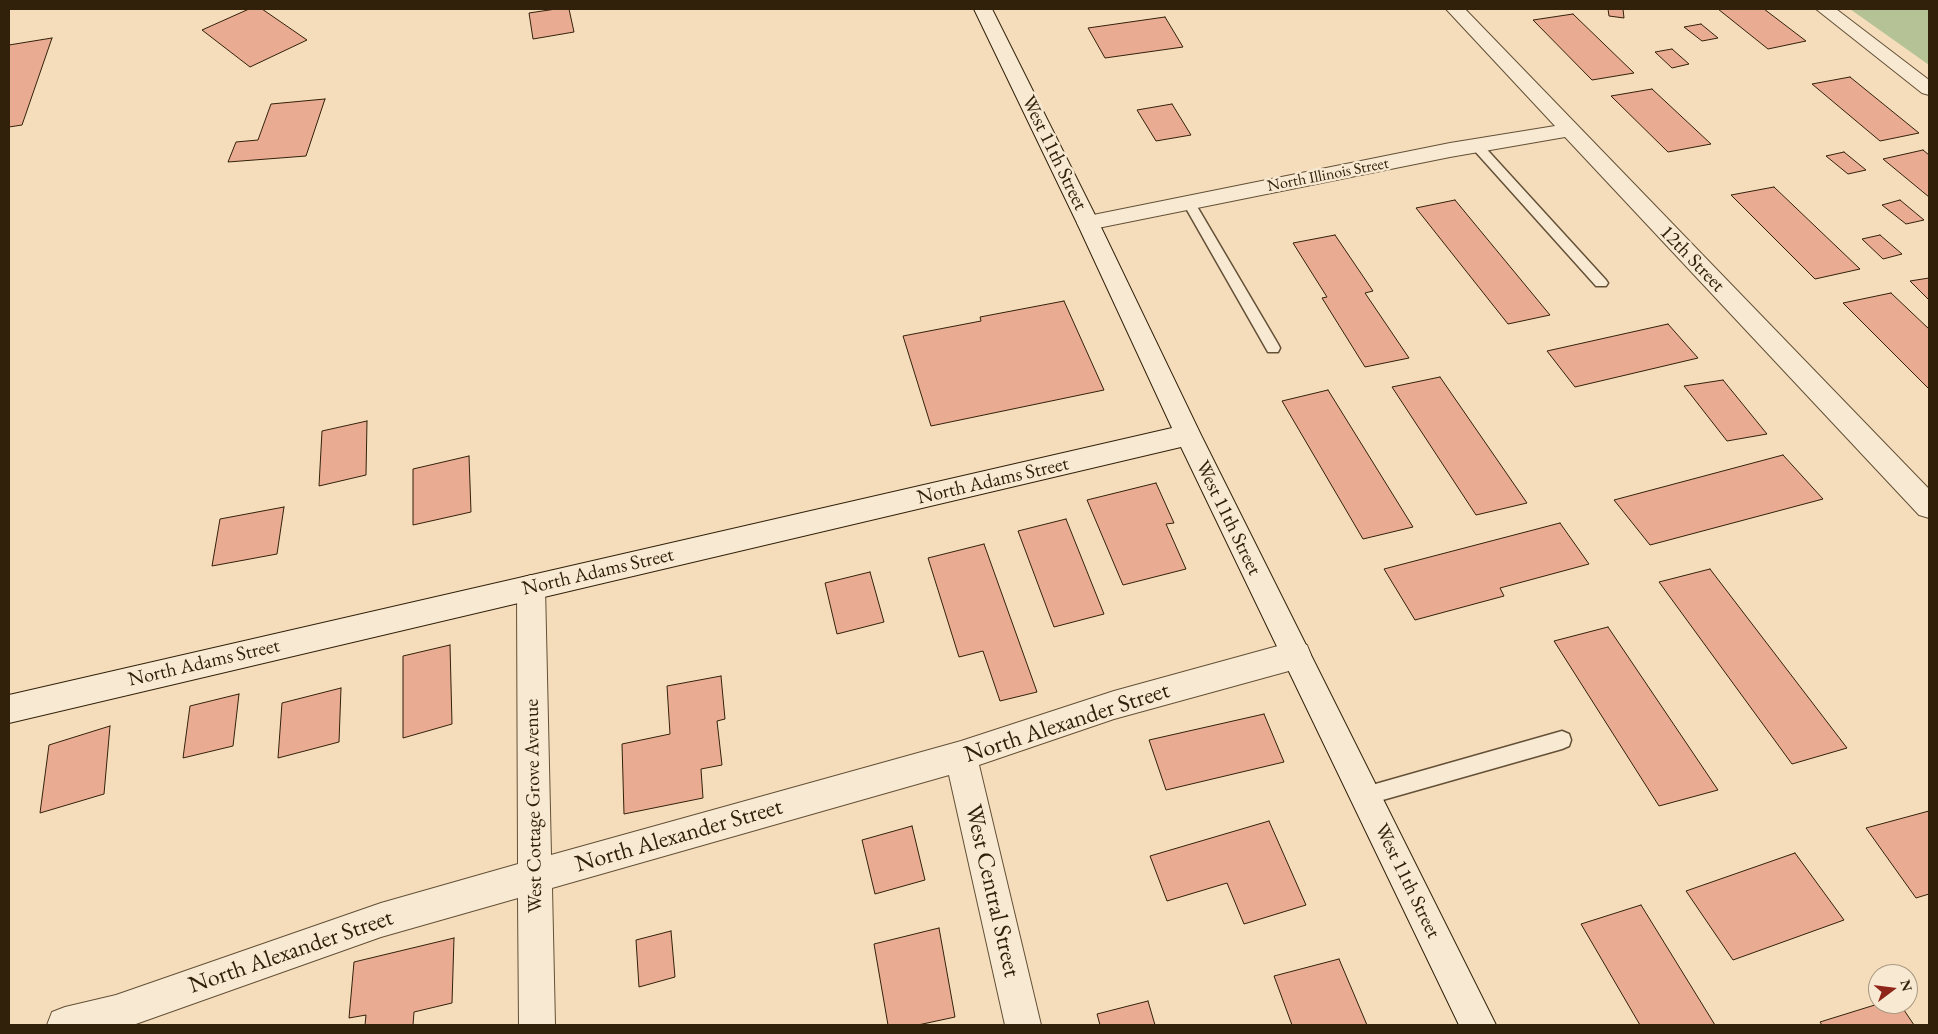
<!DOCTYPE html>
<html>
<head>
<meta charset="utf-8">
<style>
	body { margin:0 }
	#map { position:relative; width:1938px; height:1034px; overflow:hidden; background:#f5ddbb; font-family:"EB Garamond",serif }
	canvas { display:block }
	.frame { position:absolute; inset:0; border:10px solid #32210a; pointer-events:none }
	.north { position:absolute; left:1868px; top:964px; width:50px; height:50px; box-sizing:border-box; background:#f8e9d3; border:1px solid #a99983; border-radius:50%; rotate:75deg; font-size:14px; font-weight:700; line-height:20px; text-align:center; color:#32210a }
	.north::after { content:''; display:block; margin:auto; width:18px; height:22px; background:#8f2418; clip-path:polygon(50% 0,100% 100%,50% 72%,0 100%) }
</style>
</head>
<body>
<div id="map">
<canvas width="1938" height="1034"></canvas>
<div class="frame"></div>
<div class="north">N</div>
</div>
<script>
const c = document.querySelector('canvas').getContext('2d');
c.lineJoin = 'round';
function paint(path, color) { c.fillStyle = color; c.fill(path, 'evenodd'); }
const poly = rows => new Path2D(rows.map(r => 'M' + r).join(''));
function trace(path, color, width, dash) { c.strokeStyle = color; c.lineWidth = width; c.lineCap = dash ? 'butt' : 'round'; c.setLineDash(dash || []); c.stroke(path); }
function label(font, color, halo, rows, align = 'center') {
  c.font = font + ' "EB Garamond",serif'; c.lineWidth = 5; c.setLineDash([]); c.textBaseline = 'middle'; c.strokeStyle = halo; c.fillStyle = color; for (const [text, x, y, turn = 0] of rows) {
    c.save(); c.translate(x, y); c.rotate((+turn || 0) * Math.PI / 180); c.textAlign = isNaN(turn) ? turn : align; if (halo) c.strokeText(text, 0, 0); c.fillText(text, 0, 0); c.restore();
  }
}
paint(poly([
	[1850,9,1929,9,1929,65]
]), '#b5c296');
const building = poly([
	[249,9,262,9,307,40,250,67,202,30,249,9],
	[556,9,569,9,574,32,533,39,529,13,556,9],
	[1608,9,1623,9,1624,18,1609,16,1608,9],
	[1718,9,1764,9,1806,41,1768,49,1718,9],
	[1573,14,1634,73,1592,80,1533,20,1573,14],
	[1165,17,1183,47,1105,58,1088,28,1165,17],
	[1701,24,1718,38,1702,41,1684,27,1701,24],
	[52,38,22,125,9,127,9,45,52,38],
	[1672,49,1689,64,1672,68,1655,52,1672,49],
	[1850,77,1919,133,1880,141,1812,84,1850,77],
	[1652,89,1711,144,1668,152,1611,96,1652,89],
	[325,99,306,156,228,162,236,142,258,140,271,104,325,99],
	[1172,104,1191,135,1156,141,1137,110,1172,104],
	[1923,150,1929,155,1929,197,1883,159,1923,150],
	[1844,152,1866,170,1848,174,1826,156,1844,152],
	[1774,187,1860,269,1815,279,1731,195,1774,187],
	[1455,200,1550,315,1508,324,1416,208,1455,200],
	[1900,200,1924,220,1906,224,1882,205,1900,200],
	[1335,235,1373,291,1365,293,1409,358,1365,367,1322,298,1327,297,1293,243,1335,235],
	[1880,235,1902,254,1883,259,1862,239,1880,235],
	[1929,278,1929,300,1910,281,1929,278],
	[1891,293,1929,329,1929,389,1843,303,1891,293],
	[1064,301,1104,390,931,426,903,336,981,321,980,317,1064,301],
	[1668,324,1698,358,1575,387,1547,351,1668,324],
	[1440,377,1527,503,1476,515,1392,387,1440,377],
	[1723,380,1767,434,1727,441,1684,386,1723,380],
	[1328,390,1413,527,1363,539,1282,401,1328,390],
	[367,421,366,475,319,486,322,431,367,421],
	[1783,455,1823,499,1650,545,1614,500,1783,455],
	[469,456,471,512,413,525,413,469,469,456],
	[1156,483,1174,523,1166,524,1186,569,1123,585,1087,500,1156,483],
	[284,507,277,554,212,566,220,519,284,507],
	[1066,519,1104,614,1054,627,1018,531,1066,519],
	[1560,523,1589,564,1500,588,1504,596,1415,620,1384,569,1560,523],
	[984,544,1037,692,1000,701,983,651,959,657,928,558,984,544],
	[1710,569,1847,748,1792,764,1659,582,1710,569],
	[870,572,884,622,837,634,825,583,870,572],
	[1608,627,1718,790,1659,806,1554,641,1608,627],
	[450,645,452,724,403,738,403,656,450,645],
	[721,676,725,719,717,721,722,765,701,769,703,798,624,814,622,744,670,734,667,686,721,676],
	[341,688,339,742,278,758,282,703,341,688],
	[239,694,233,746,183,758,190,706,239,694],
	[1264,714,1284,762,1166,790,1149,740,1264,714],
	[110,726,104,794,40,813,49,745,110,726],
	[1929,811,1929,894,1916,898,1866,828,1929,811],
	[1269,821,1306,905,1244,924,1227,883,1167,901,1150,856,1269,821],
	[912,826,925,880,875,894,862,840,912,826],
	[1795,853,1844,920,1733,960,1686,891,1795,853],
	[1641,905,1715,1025,1640,1025,1581,924,1641,905],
	[939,928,955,1017,918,1025,888,1025,874,944,939,928],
	[671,931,675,977,639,987,636,940,671,931],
	[454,938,452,1003,414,1012,413,1025,365,1025,366,1015,349,1018,354,962,454,938],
	[1339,959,1367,1025,1292,1025,1274,976,1339,959],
	[1148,1001,1155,1025,1100,1025,1097,1014,1148,1001],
	[1878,1004,1900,1004,1914,1025,1822,1025,1820,1022,1878,1004]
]);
paint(building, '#e9ab91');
trace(building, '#32210a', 1);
const lane = poly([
	[1477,142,1481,143,1606,280,1608,283,1606,286,1596,286,1473,149,1471,146,1473,143,1477,142],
	[1189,199,1195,203,1278,344,1280,348,1278,352,1268,352,1183,203,1189,199],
	[1562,731,1569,734,1571,740,1569,746,1562,749,1365,805,1358,803,1355,796,1358,789,1365,787,1562,731]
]);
const street = poly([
	[1446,9,1465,9,1929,489,1929,518,1919,515,1565,137,1450,157,1088,230,1080,228,1077,223,1080,218,1088,216,1450,143,1555,126,1446,9],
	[1816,9,1836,9,1929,80,1929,95,1922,93,1816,9],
	[531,575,541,578,545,587,551,855,961,741,1114,691,1296,641,1307,645,1311,655,1307,665,1296,669,1114,719,979,765,1041,1025,1005,1025,949,775,552,888,555,1025,519,1025,518,898,381,937,133,1025,47,1025,52,1012,65,1007,116,995,381,903,518,864,517,587,521,578,531,575]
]);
const secondary = poly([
	[974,9,992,9,1099,223,1201,435,1496,1025,1459,1025,1181,447,9,723,9,695,1172,428,1077,223,974,9]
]);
trace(lane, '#635036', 3);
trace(street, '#635036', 2);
trace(secondary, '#32210a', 2);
paint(lane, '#f8e9d3');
paint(street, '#f8e9d3');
paint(secondary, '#f8e9d3');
label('16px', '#32210a', '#f8e9d3', [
	["North Illinois Street",1328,175,-11]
]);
label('20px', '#32210a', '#f8e9d3', [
	["West 11th Street",1054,153,64],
	["12th Street",1692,259,46],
	["North Adams Street",993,481,-13],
	["West 11th Street",1228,518,64],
	["North Adams Street",598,572,-13],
	["North Adams Street",204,663,-13],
	["West Cottage Grove Avenue",534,806,-91],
	["West 11th Street",1407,881,64]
]);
label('24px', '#32210a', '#f8e9d3', [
	["North Alexander Street",1067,723,-18],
	["North Alexander Street",679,836,-16],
	["West Central Street",992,891,77],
	["North Alexander Street",291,952,-19]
]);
</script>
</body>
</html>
